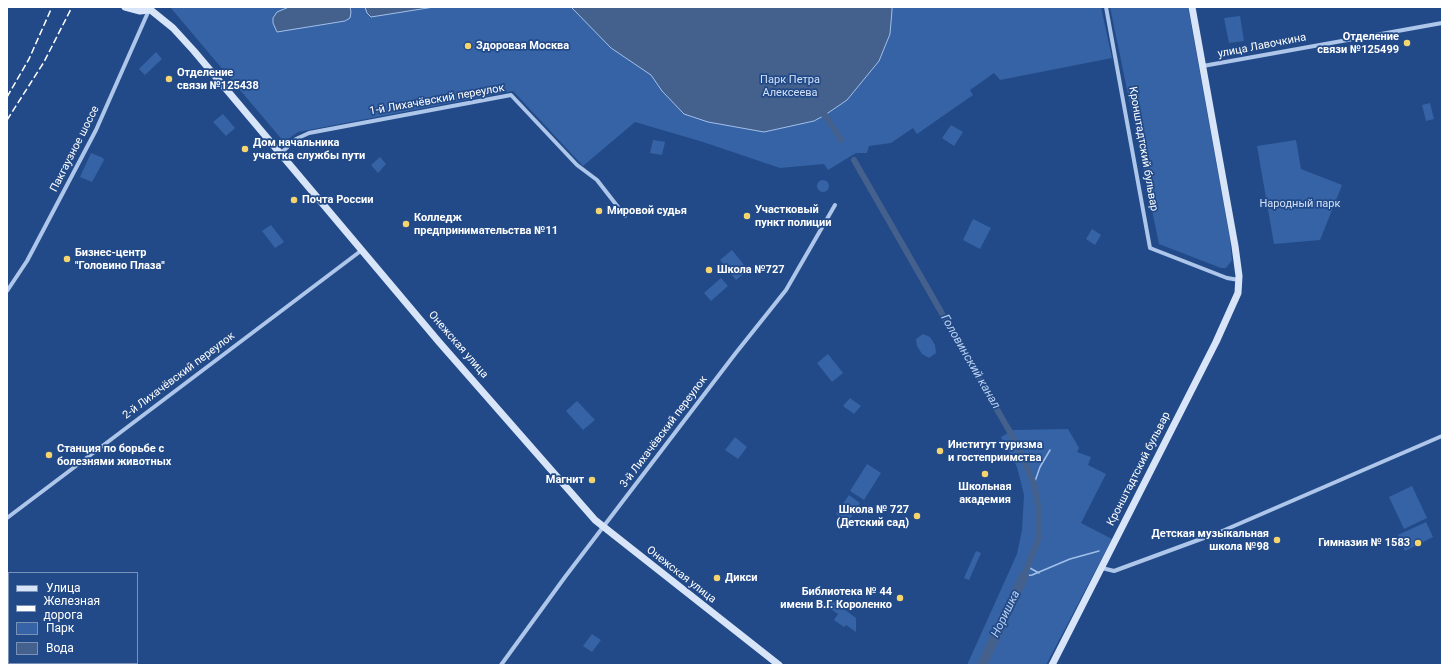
<!DOCTYPE html>
<html>
<head>
<meta charset="utf-8">
<style>
	body { margin:0 }
	#map { position:relative; width:1449px; height:672px; overflow:hidden; background:#224a88; font-family:Roboto,sans-serif }
	canvas { display:block }
	.frame { position:absolute; inset:0; border:8px solid #fff; pointer-events:none }
	.legend { position:absolute; left:8px; top:572px; width:130px; height:92px; box-sizing:border-box; background:#224a88; border:1px solid #7a92b8; margin:0; padding:5px 7px; list-style:none; font-size:12px; color:#fff }
	.legend li { display:flex; align-items:center; gap:8px; height:20px }
	.legend b { width:20px; border:1px solid #7a92b8 }
</style>
</head>
<body>
<div id="map">
<canvas width="1449" height="672"></canvas>
<div class="frame"></div>
<ul class="legend">
<li><b style="height:5px;background:#d8e4f8"></b>Улица</li>
<li><b style="height:5px;background:#fff"></b>Железная дорога</li>
<li><b style="height:11px;background:#3663a5"></b>Парк</li>
<li><b style="height:11px;background:#44618e"></b>Вода</li>
</ul>
</div>
<script>
const c = document.querySelector('canvas').getContext('2d');
c.lineJoin = 'round';
function paint(path, color) { c.fillStyle = color; c.fill(path, 'evenodd'); }
const poly = rows => new Path2D(rows.map(r => 'M' + r).join(''));
function trace(path, color, width, dash) { c.strokeStyle = color; c.lineWidth = width; c.lineCap = dash ? 'butt' : 'round'; c.setLineDash(dash || []); c.stroke(path); }
function label(font, color, halo, rows, align = 'center') {
  c.font = font + ' Roboto,sans-serif'; c.lineWidth = 3.5; c.setLineDash([]); c.textBaseline = 'middle'; c.strokeStyle = halo; c.fillStyle = color; for (const [text, x, y, turn = 0] of rows) {
    c.save(); c.translate(x, y); c.rotate((+turn || 0) * Math.PI / 180); c.textAlign = isNaN(turn) ? turn : align; if (halo) c.strokeText(text, 0, 0); c.fillText(text, 0, 0); c.restore();
  }
}
paint(poly([
	[170,7,1101,7,1112,58,1000,80,994,73,970,90,973,95,917,134,913,128,891,143,869,146,867,153,856,153,828,170,824,164,780,168,703,142,635,122,583,166,513,91,298,132,284,142],
	[1110,7,1188,7,1230,240,1232,260,1226,268,1221,268,1159,244],
	[1240,16,1244,41,1229,43,1224,18],
	[156,52,162,59,145,75,139,69],
	[1430,103,1434,119,1426,121,1422,105],
	[223,114,235,128,226,136,213,122],
	[951,125,963,132,954,146,942,138],
	[653,140,665,142,662,155,650,153],
	[1296,140,1301,169,1342,185,1320,240,1274,244,1257,146],
	[91,153,103,158,104,160,92,182,80,177],
	[380,157,386,164,378,173,371,165],
	'817 186a6 6 0 1 1 12 0a6 6 0 1 1-12 0Z',
	[973,219,991,228,980,249,963,240],
	[271,225,284,242,275,248,262,231],
	[1092,229,1101,235,1095,245,1086,239],
	[732,250,748,270,736,280,720,260],
	[721,278,728,286,711,301,704,293],
	[923,334,930,337,935,345,936,353,929,358,922,354,917,346,916,339],
	[828,354,843,373,832,382,817,363],
	[850,398,861,406,854,414,843,406],
	[577,401,595,420,583,430,566,411],
	[1068,429,1079,448,1077,452,1091,457,1088,465,1106,474,1081,523,1112,539,1046,665,967,665,1017,554,1022,530,1024,495,1017,467,1001,437,1013,430],
	[735,437,747,447,738,459,725,450],
	[867,464,881,473,864,500,850,491],
	[1412,486,1427,518,1404,529,1389,497],
	[849,495,860,503,848,522,836,514],
	[1426,522,1433,537,1405,551,1398,535],
	[976,551,981,553,969,580,964,578],
	[829,598,856,618,856,632,846,625,844,627,834,620,838,614,824,604],
	[592,634,601,640,592,652,583,646]
]), '#3663a5');
const water = poly([
	[289,7,350,7,351,12,350,18,345,21,277,32,273,23,273,18,277,12,289,7],
	[365,7,434,7,371,17,367,13,365,7],
	[571,7,892,7,892,10,890,34,879,61,847,100,825,115,814,121,764,132,708,122,684,114,662,91,651,75,611,48,571,7]
]);
paint(water, '#44618e');
trace(water, '#a1c0eb', 1);
trace(poly([
	[1034,484,1040,467,1050,450],
	[1028,567,1039,573],
	[1024,576,1032,575,1070,559,1099,551]
]), '#a1c0eb', 1.5);
trace(poly([
	[819,112,825,115,841,140],
	[854,160,1018,446,1034,484,1039,511,1038,540,1024,576]
]), '#44618e', 6);
trace(poly([
	[982,665,1024,576]
]), '#44618e', 10);
trace(poly([
	[1106,7,1150,248,1227,278,1239,280],
	[1203,66,1442,23],
	[281,153,296,139,309,133,511,95,577,165,597,180,625,216],
	[7,291,27,261,96,130,149,10],
	[7,518,362,250],
	[1102,568,1114,571,1220,532,1442,436],
	[501,665,565,577,735,354,786,290,835,205]
]), '#adc6ea', 4);
trace(poly([
	[125,7,140,11,149,10],
	[147,7,173,28,194,51,439,342,595,520,779,665],
	[1052,665,1216,342,1238,293,1239,276,1235,246,1192,7]
]), '#d8e4f8', 7);
trace(poly([
	[7,97,29,59,52,7],
	[7,120,44,62,72,7]
]), '#fff', 1.5, [7, 3]);
for (const [x, y, r, color] of [
	[1407,43,4,"#f6d56f"],
	[468,46,4,"#f6d56f"],
	[169,79,4,"#f6d56f"],
	[245,149,4,"#f6d56f"],
	[294,200,4,"#f6d56f"],
	[599,211,4,"#f6d56f"],
	[747,216,4,"#f6d56f"],
	[406,224,4,"#f6d56f"],
	[67,259,4,"#f6d56f"],
	[709,270,4,"#f6d56f"],
	[940,451,4,"#f6d56f"],
	[49,455,4,"#f6d56f"],
	[985,474,4,"#f6d56f"],
	[592,480,4,"#f6d56f"],
	[917,516,4,"#f6d56f"],
	[1277,540,4,"#f6d56f"],
	[1418,543,4,"#f6d56f"],
	[717,578,4,"#f6d56f"],
	[900,598,4,"#f6d56f"]
]) { const dot = new Path2D(); dot.arc(x, y, r, 0, 2 * Math.PI); c.fillStyle = color; c.fill(dot); trace(dot, '#224a88', 1.5); }
label('bold 11px', '#fff', '#224a88', [
	["Отделение",1399,37,"right"],
	["связи №125499",1399,50,"right"],
	["Здоровая Москва",476,46],
	["Отделение",177,73],
	["связи №125438",177,86],
	["Дом начальника",253,143],
	["участка службы пути",253,156],
	["Почта России",302,200],
	["Участковый",755,210],
	["пункт полиции",755,223],
	["Мировой судья",607,211],
	["Колледж",414,218],
	["предпринимательства №11",414,231],
	["Бизнес-центр",75,253],
	["\"Головино Плаза\"",75,266],
	["Школа №727",717,270],
	["Институт туризма",948,445],
	["и гостеприимства",948,458],
	["Станция по борьбе с",57,449],
	["болезнями животных",57,462],
	["Магнит",584,480,"right"],
	["Школьная",985,487,"center"],
	["академия",985,500,"center"],
	["Школа № 727",909,510,"right"],
	["(Детский сад)",909,523,"right"],
	["Детская музыкальная",1269,534,"right"],
	["школа №98",1269,547,"right"],
	["Гимназия № 1583",1410,543,"right"],
	["Дикси",725,578],
	["Библиотека № 44",892,592,"right"],
	["имени В.Г. Короленко",892,605,"right"]
], 'left');
label('11px', '#fff', '#224a88', [
	["улица Лавочкина",1262,46,-11],
	["1-й Лихачёвский переулок",437,100,-10],
	["Пакгаузное шоссе",75,149,-63],
	["Кронштадтский бульвар",1143,149,80],
	["Онежская улица",458,345,49],
	["2-й Лихачёвский переулок",179,376,-37],
	["3-й Лихачёвский переулок",664,432,-53],
	["Кронштадтский бульвар",1139,469,-63],
	["Онежская улица",681,575,38]
]);
label('11px', '#d2e1f7', '#224a88', [
	["Парк Петра",790,80],
	["Алексеева",790,93],
	["Народный парк",1300,204]
]);
label('italic 12px', '#b9d0f1', '#224a88', [
	["Головинский канал",970,362,60],
	["Норишка",1006,614,-64]
]);
</script>
</body>
</html>
